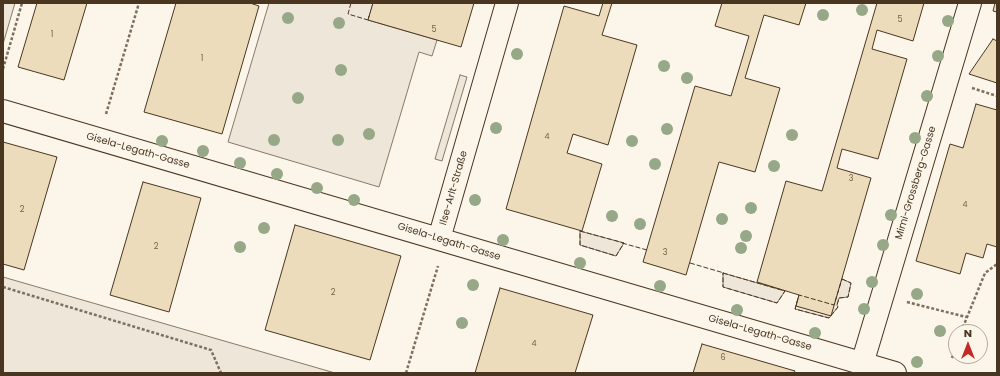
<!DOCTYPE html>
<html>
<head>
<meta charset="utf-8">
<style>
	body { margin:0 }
	#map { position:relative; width:1000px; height:376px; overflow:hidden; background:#fbf6e9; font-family:Poppins,sans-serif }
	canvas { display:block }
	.frame { position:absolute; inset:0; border:4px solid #4a3520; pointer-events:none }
	.north { position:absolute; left:948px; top:324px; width:40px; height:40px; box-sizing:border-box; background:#fbf6e9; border:1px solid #b4a999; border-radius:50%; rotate:0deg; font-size:11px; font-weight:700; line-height:16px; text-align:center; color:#4a3520 }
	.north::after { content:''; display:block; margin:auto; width:14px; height:18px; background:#c62828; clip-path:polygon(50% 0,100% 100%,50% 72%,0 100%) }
</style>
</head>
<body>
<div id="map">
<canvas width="1000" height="376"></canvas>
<div class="frame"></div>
<div class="north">N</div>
</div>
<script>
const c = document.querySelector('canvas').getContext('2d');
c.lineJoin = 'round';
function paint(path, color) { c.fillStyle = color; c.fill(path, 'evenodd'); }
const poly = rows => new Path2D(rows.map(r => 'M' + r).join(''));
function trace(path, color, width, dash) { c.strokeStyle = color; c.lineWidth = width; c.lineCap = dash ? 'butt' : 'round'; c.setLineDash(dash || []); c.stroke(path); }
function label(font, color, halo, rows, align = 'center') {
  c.font = font + ' Poppins,sans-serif'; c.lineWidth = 3; c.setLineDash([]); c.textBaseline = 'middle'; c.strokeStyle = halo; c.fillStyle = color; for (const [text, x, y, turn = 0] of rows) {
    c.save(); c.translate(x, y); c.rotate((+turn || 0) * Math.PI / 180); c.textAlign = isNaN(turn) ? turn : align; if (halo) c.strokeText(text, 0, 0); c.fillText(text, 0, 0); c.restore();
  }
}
const green = poly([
	[3,3,15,3,3,44,3,3],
	[269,3,373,3,368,20,437,40,432,56,419,52,379,187,228,142,269,3],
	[460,75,467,77,442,161,435,159,460,75],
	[580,231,624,243,616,256,580,245,580,231],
	[723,273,785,291,777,303,723,287,723,273],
	[3,277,335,373,3,373,3,277],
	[842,279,851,283,848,297,839,298,837,305,838,307,829,318,795,309,799,295,842,279]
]);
paint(green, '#ede6d9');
trace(green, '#887966', 1);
const building = poly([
	[37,3,87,3,64,80,18,67,37,3],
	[176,3,250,3,259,6,222,134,144,112,176,3],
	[373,3,474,3,461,47,368,20,373,3],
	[603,3,612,3,602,35,637,45,608,145,573,134,567,153,602,164,582,231,506,209,564,6,599,16,603,3],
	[722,3,806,3,799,25,764,15,745,78,780,88,755,172,719,162,686,275,643,262,695,86,731,96,749,36,715,26,722,3],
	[877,3,924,3,913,41,877,30,872,49,907,59,878,159,842,149,837,168,871,178,831,316,796,306,799,295,757,282,786,181,822,191,877,3],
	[995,3,997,3,997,12,993,11,995,3],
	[993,39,997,41,997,83,969,74,993,39],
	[976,104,997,110,997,247,987,244,983,258,966,253,960,274,916,261,950,144,963,148,976,104],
	[3,142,57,157,24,270,3,264,3,142],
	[143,182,201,198,169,312,110,295,143,182],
	[295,225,401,256,370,360,265,330,295,225],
	[500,288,593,315,575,373,475,373,500,288],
	[702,344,795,371,794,373,693,373,702,344]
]);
paint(building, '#ecdcbc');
trace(building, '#4a3520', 1);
const street = poly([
	[3,111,895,373],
	[439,239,507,3],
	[862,364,970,3]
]);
trace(street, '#4a3520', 24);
trace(poly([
	[3,69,22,3],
	[972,88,997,96],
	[106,114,139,3],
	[3,287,211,350,221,373],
	[907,302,966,317],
	[961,332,985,273,997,264],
	[952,358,956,347],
	[406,373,438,266]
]), '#7f6f5c', 2.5, [3, 2]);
trace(street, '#fbf6e9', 22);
trace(poly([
	[351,3,348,14,368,20,369,16],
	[580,231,624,243,616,256,580,245,580,231],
	[622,243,647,250],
	[690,263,724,273],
	[723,273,785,291,777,303,723,287,723,273],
	[842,279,851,283,848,297,839,298,837,305,838,307,829,318,795,309,799,295,834,305,842,279]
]), '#4a3520', 1, [5, 2]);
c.fillStyle = '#96a887';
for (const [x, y] of [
	[862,10],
	[823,15],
	[288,18],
	[948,21],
	[339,23],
	[517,54],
	[938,56],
	[664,66],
	[341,70],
	[687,78],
	[927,96],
	[298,98],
	[496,128],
	[667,129],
	[369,134],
	[792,135],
	[915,138],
	[274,140],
	[338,140],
	[162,141],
	[632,141],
	[203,151],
	[240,163],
	[655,164],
	[774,166],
	[277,174],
	[317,188],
	[354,200],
	[475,200],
	[751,208],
	[891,215],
	[612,216],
	[722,219],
	[640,224],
	[264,228],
	[746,236],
	[503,240],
	[883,245],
	[240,247],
	[741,248],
	[580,263],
	[872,282],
	[473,285],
	[660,286],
	[917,294],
	[864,309],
	[737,310],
	[462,323],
	[940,331],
	[815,333],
	[917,362]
]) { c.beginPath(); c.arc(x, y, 6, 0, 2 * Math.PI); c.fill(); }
label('8px', '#725f47', null, [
	["5",900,20],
	["5",434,30],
	["1",52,35],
	["1",202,59],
	["4",547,137],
	["3",851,179],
	["4",965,205],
	["2",22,210],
	["2",156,247],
	["3",665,253],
	["2",333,293],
	["4",534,344],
	["6",723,358]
]);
label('10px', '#4a3520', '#fbf6e9', [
	["Gisela-Legath-Gasse",138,151,16],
	["Mimi-Grossberg-Gasse",916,183,-73],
	["Ilse-Arlt-Straße",454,188,-74],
	["Gisela-Legath-Gasse",449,242,17],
	["Gisela-Legath-Gasse",760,333,16]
]);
</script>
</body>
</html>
